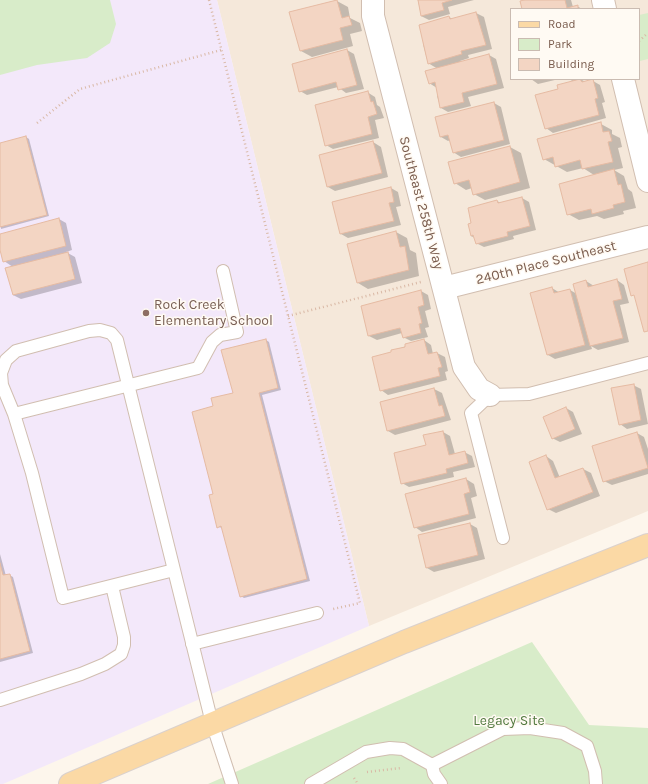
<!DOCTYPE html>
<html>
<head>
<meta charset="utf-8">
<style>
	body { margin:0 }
	#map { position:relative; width:648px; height:784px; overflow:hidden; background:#fdf6ec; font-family:Karla,sans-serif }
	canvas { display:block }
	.legend { position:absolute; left:510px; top:8px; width:130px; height:72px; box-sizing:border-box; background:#fffaf3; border:1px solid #cabbb1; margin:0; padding:5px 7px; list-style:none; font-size:12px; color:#7a5c4d }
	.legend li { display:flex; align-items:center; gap:8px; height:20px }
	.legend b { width:20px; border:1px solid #cabbb1 }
</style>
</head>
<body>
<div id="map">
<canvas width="648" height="784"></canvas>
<ul class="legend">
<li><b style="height:5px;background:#fbd9a5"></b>Road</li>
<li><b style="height:11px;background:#d8ecc9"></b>Park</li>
<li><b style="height:11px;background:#f3d5c3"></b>Building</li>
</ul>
</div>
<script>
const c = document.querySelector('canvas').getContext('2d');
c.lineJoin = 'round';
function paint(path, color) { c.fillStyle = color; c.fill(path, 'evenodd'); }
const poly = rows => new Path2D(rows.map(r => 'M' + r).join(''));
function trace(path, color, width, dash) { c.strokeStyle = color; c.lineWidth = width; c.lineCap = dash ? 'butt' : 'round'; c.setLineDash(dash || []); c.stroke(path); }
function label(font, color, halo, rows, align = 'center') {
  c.font = font + ' Karla,sans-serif'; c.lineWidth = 3; c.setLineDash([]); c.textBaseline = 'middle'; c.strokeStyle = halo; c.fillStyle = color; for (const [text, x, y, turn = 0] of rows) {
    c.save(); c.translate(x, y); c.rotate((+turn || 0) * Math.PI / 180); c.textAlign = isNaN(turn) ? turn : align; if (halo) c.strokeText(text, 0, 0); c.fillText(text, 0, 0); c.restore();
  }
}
paint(poly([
	[217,0,648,0,648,511,369,626],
	[511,9,639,9,639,79,511,79]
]), '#f5e8da');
paint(poly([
	[0,0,217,0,369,626,3,784,0,784]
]), '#f3e8fa');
paint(poly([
	[0,0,110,0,116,24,110,43,87,58,37,65,0,75],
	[648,13,648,59,640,61,639,15],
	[532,642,589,725,648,728,648,784,208,784]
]), '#d8ecc9');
paint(poly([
	[418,0,474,0,448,7,450,14,429,20,421,16],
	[528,0,571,0,573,7,577,6,582,9,523,9],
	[337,1,348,7,350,18,360,23,362,31,350,34,353,46,312,57,301,51],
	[476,13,484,17,492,49,468,55,469,58,460,61,460,63,489,55,496,59,504,88,468,97,471,106,448,112,441,108,437,96,440,95,437,88,429,83,438,69,428,63,423,44,449,17,453,19],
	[347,50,354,54,364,89,346,93,338,87,307,95,300,91],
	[531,79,559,79,538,84],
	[569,79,580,79,586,82,593,81,600,85,605,102,602,103,606,118,553,133,546,128,559,89,574,82],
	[367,92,375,97,377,105,380,107,384,118,375,120,379,138,333,149,326,145],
	[494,103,501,107,510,144,461,157,453,152,450,140,448,141,441,137,436,118],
	[601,124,612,130,612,134,620,138,622,147,618,148,623,168,614,170,624,176,628,189,632,192,636,208,623,211,624,214,604,219,597,216,579,220,568,214,594,175,583,168,567,172,544,159],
	[26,137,29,139,49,216,1,229,0,144],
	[373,142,381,147,388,177,335,191,328,187],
	[510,147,521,153,530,188,485,200,474,194,472,188,466,190,455,183],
	[391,188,398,192,401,206,396,207,401,225,348,238,341,234,333,202],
	[522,198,529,202,536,230,513,236,514,239,484,247,476,243,475,238,471,236,473,224,497,201,501,203],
	[59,219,66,223,72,250,66,252,75,257,82,283,21,299,13,295,13,267,4,261,0,246,0,235],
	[396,232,407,238,410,250,416,253,419,276,368,289,358,283],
	[617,280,624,285,629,303,620,305,629,342,598,350,591,346,592,349,555,359,548,355,552,288,560,293,570,290,577,294,586,281,594,286],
	[421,291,428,295,431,309,425,311,429,327,425,328,428,337,411,341,403,337,402,333,377,340,369,336],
	[266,340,269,342,281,390,262,395,310,581,244,598,241,596,223,528,218,527,214,494,214,407,234,393],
	[424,340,431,345,433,354,437,353,445,357,448,371,445,372,447,380,388,395,381,390,392,351],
	[633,385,641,389,648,424,627,429,620,424],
	[434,389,442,393,451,420,395,435,388,431,381,403],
	[566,408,573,412,582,434,560,442,552,438],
	[443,432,450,436,455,454,464,452,472,456,475,467,453,472,454,477,409,487,402,483,427,446],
	[637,433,644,437,648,449,648,474,612,485,604,481],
	[546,456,553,461,560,478,583,469,591,473,600,496,556,513,548,509],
	[466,479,474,484,477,496,471,498,476,518,422,532,415,527],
	[470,524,477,528,485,559,434,572,427,568],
	[0,554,6,576,9,575,13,577,33,653,0,662]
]), '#0003');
const building = poly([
	[337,0,342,18,349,16,352,25,340,28,343,40,300,51,289,12,337,0],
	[418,0,452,0,442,3,444,10,421,16,418,0],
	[524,0,565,0,567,8,578,5,578,9,522,9,520,1,524,0],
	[476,12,486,45,461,51,462,54,428,64,419,25,449,16,450,19,476,12],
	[347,49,357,85,338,90,336,82,299,92,292,64,347,49],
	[489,54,497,84,462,93,464,102,440,108,435,82,429,84,425,71,489,54],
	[580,79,582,82,593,79,598,98,595,99,599,115,545,129,535,95,558,89,557,85,580,79],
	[368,91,371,102,373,101,377,114,368,117,372,134,325,146,315,105,368,91],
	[494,102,504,140,453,153,448,135,440,137,435,117,494,102],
	[601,122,603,132,609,131,612,141,608,142,613,162,582,169,580,160,555,167,553,157,543,160,537,139,601,122],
	[26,136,47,215,0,227,0,143,26,136],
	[373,141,382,173,327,187,319,155,373,141],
	[510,146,520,182,473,195,469,180,454,184,448,162,510,146],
	[614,169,618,185,621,184,625,202,613,205,614,208,592,214,591,209,567,215,559,184,614,169],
	[391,187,394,202,389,203,394,221,340,234,332,202,391,187],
	[522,197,530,226,507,232,508,236,476,244,473,235,471,236,468,224,471,223,468,208,497,200,498,203,522,197],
	[59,218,66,246,3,262,0,250,0,234,59,218],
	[396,231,400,247,405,246,409,270,357,283,347,244,396,231],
	[68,252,75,279,13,295,5,268,68,252],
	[648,262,648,331,644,332,634,295,631,296,624,269,648,262],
	[617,279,622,299,613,301,623,338,590,346,573,284,586,280,588,287,617,279],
	[552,287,554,293,570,289,585,345,547,355,530,293,552,287],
	[421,290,424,305,418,307,422,323,419,324,421,333,403,338,400,328,368,336,361,306,421,290],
	[266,339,278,388,259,393,307,579,240,597,221,526,217,528,209,495,213,494,192,412,213,406,211,398,233,393,221,350,266,339],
	[424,339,428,354,437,352,442,367,438,368,440,376,380,391,372,357,391,352,391,350,405,347,405,344,424,339],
	[634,384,641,420,619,425,611,388,634,384],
	[434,388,439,406,442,405,445,416,387,431,380,402,434,388],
	[566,407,575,429,552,439,543,417,566,407],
	[443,431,449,455,465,451,468,463,446,469,447,473,401,484,394,453,426,445,423,435,443,431],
	[637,432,648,468,603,482,592,446,637,432],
	[546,455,555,478,583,468,593,492,547,510,529,462,546,455],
	[466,478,470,492,464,494,469,514,414,528,405,494,466,478],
	[470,523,478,555,426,568,418,535,470,523],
	[0,563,3,575,10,574,30,651,0,659,0,563]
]);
paint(building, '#f3d5c3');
trace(building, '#e6bba3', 1);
const lane = poly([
	[14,414,198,368,212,342,220,335,237,332,223,271],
	[503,538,471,413,490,395,529,394,648,363],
	[174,570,117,340,111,333,100,330,89,331,16,351,6,360,1,373,2,385,14,414,32,473,63,598,174,570,212,723,232,784],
	[192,644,317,613],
	[0,700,81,674,105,664,121,654,124,645,124,637,112,586],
	[311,784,366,752,390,748,403,749,432,765],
	[441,784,434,774,432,765,503,729,530,728,563,733,587,746,595,771,596,784]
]);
const street = poly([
	[373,0,373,16,464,367,479,389,490,395],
	[603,0,605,9],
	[623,79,648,181],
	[444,288,648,237]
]);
const primary = poly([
	[70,784,404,642,648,545]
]);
trace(lane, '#d1beb0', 14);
trace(street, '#d1beb0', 24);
trace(primary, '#dad1cd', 24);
trace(poly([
	[209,0,360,603,333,609],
	[639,41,648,33],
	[37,123,80,89,221,50],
	[288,316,421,282],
	[367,772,401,768],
	[354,778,358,784]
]), '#d9b8a5', 2.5, [1, 3]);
trace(lane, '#fff', 12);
trace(street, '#fff', 22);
trace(primary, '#fbd9a5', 22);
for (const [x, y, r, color] of [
	[146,313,4,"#8d6e63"]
]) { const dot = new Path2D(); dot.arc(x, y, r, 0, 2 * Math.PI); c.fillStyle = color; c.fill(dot); trace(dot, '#fffaf3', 1.5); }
label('14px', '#7a5c4d', '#fffaf3', [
	["Southeast 258th Way",421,203,75],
	["240th Place Southeast",546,263,-14]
]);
label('14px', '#785e54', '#fffaf3', [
	["Rock Creek",154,305],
	["Elementary School",154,321]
], 'left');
label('14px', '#537a41', '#fffaf3', [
	["Legacy Site",509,721]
]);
</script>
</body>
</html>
